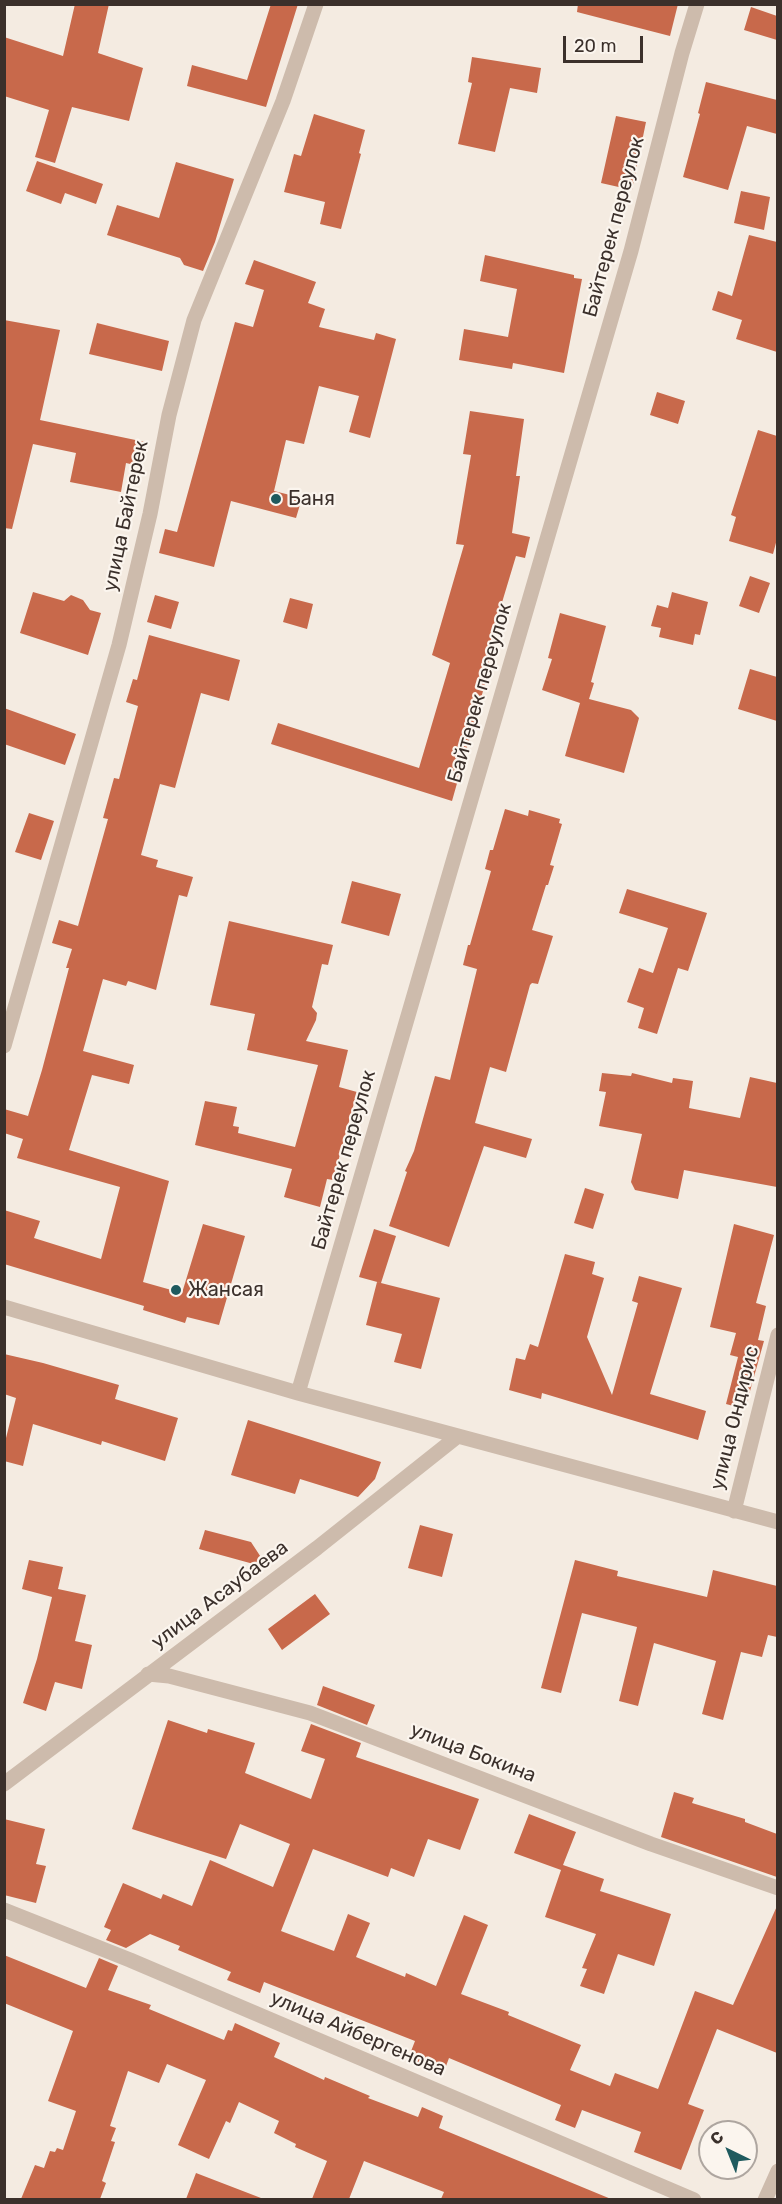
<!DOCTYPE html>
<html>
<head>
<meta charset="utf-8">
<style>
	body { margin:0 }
	#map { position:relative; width:782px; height:2204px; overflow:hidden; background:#f4ebe1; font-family:Rubik,sans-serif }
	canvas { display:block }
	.frame { position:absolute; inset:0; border:6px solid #3b302b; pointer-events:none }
	.north { position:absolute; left:698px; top:2120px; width:60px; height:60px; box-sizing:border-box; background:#fbf5ee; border:2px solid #aea6a0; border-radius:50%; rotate:317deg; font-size:16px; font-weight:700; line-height:24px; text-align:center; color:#3b302b }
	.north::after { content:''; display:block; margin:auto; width:21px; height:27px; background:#1f5a5e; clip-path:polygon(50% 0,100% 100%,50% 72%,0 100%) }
	.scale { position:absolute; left:563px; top:36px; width:80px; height:27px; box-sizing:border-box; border:3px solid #3b302b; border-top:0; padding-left:8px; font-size:18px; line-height:21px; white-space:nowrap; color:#3b302b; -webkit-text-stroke:4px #fbf5ee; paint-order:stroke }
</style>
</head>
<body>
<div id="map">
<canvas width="782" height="2204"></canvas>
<div class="frame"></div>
<div class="north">С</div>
<div class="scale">20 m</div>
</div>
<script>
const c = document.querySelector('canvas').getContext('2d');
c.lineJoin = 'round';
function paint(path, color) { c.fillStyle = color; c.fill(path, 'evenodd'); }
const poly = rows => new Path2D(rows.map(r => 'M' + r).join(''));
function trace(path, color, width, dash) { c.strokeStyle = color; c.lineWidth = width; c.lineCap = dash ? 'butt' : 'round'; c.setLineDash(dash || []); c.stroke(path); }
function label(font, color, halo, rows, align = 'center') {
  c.font = font + ' Rubik,sans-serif'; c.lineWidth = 4.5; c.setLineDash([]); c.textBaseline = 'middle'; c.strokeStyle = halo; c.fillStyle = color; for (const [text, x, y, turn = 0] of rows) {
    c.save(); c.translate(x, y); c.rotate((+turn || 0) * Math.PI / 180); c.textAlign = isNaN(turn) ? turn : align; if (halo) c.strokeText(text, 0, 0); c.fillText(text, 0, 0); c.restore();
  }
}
paint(poly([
	[75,4,109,4,98,53,143,68,129,121,72,107,55,163,35,157,49,110,4,96,4,37,63,56],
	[271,4,298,4,266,107,187,86,192,65,247,80],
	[578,4,678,4,670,36,577,12],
	[751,7,777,16,777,40,744,30],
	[472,57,541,68,537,93,510,88,495,152,458,144,472,83,468,82],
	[706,82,777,100,777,134,747,126,728,190,683,177,700,114,698,113],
	[314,114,365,130,359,153,361,154,341,229,320,224,325,202,284,192,294,154,301,156],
	[616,116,646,122,632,190,601,183],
	[37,161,103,184,96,204,65,193,61,204,26,191],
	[176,162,234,179,215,242,203,271,184,265,180,258,107,235,117,205,159,218],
	[741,191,770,197,764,230,734,223],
	[749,235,777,242,777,352,736,339,742,320,712,310,718,291,732,296],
	[485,255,574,275,574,278,582,279,564,373,513,363,512,369,459,360,464,329,508,337,517,289,480,281],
	[254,260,316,282,308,303,325,309,319,327,374,340,376,333,396,339,370,438,349,432,359,396,319,386,304,444,286,440,274,491,302,498,296,518,231,501,214,567,159,553,165,529,177,532,235,322,253,327,264,290,245,284],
	[4,320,60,330,40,420,145,442,139,466,126,463,121,492,70,482,76,453,33,444,12,529,4,528],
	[97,323,169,341,162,371,89,354],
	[657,392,685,401,678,424,650,415],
	[470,411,524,419,516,476,520,476,512,533,530,537,525,558,516,556,488,649,492,650,483,683,485,684,452,801,271,744,278,723,419,768,450,663,432,655,464,545,456,544,471,455,463,454],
	[758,430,777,436,777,539,773,554,729,541,736,517,731,515],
	[750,576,770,583,759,613,739,606],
	[33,592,64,601,71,595,83,600,90,610,101,613,88,655,20,633],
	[672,592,708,602,700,635,695,634,693,645,659,637,661,628,651,626,657,605,668,608],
	[155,595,179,602,171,629,147,622],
	[290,598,313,604,307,629,283,622],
	[560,613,606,626,591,682,594,683,589,699,631,710,639,718,624,773,565,756,580,703,542,690,552,659,548,658],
	[149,635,240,660,229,701,201,693,175,788,160,784,141,855,158,860,156,867,193,877,187,897,179,895,156,990,128,981,126,986,103,979,83,1051,134,1065,129,1084,92,1075,69,1150,169,1181,143,1282,182,1293,203,1224,245,1236,219,1325,187,1317,185,1323,143,1310,144,1306,4,1264,4,1210,40,1221,34,1238,101,1259,120,1187,17,1158,23,1139,4,1133,4,1109,28,1116,42,1070,69,968,66,968,72,949,52,943,59,920,78,926,108,819,103,818,114,778,119,779,138,706,126,702,133,679,137,680],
	[750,669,777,677,777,721,738,709],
	[4,708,76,734,65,765,4,744],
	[505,809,528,816,529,810,560,819,559,823,562,824,550,865,554,866,548,885,546,885,532,930,553,936,538,984,532,983,530,985,506,1072,490,1067,475,1123,532,1139,526,1158,484,1146,449,1247,389,1226,407,1172,405,1171,414,1151,435,1076,450,1080,477,969,463,965,468,945,470,945,491,871,485,869,490,850,493,850],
	[29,813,54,821,41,860,15,852],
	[352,881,401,894,389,936,341,923],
	[627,889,707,913,688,971,678,968,657,1034,638,1028,644,1008,627,1002,639,968,653,973,668,928,619,913],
	[229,921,333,945,328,965,322,964,312,1007,317,1013,316,1020,306,1041,348,1050,339,1087,357,1092,333,1180,327,1179,320,1207,284,1197,292,1169,195,1145,205,1101,237,1107,233,1126,239,1127,238,1133,295,1147,318,1065,247,1050,255,1014,210,1005],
	[602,1073,631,1076,632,1073,672,1083,673,1078,693,1081,689,1108,740,1118,750,1077,777,1083,777,1187,684,1170,678,1199,635,1190,631,1182,642,1134,599,1126,606,1092,599,1091],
	[585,1188,604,1194,593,1229,574,1223],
	[734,1224,774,1235,756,1303,766,1306,758,1340,764,1341,745,1409,726,1404,738,1357,730,1355,736,1333,710,1327],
	[374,1229,396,1236,381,1283,359,1277],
	[565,1254,595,1262,592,1274,604,1278,587,1337,612,1395,638,1303,632,1301,639,1276,682,1288,650,1394,706,1411,698,1440,542,1393,541,1399,509,1390,516,1358,525,1360,530,1344,538,1347],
	[377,1282,440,1298,421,1369,394,1362,402,1334,366,1325],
	[4,1354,43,1363,119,1385,115,1399,178,1418,165,1461,102,1441,101,1445,33,1424,23,1466,4,1461,4,1446,16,1398,4,1394],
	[248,1420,381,1462,375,1479,358,1497,300,1479,295,1494,231,1475],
	[420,1525,453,1534,442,1577,408,1568],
	[205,1530,251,1542,268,1568,199,1549],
	[29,1560,63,1567,58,1589,86,1595,75,1641,92,1645,82,1689,55,1682,46,1711,23,1703,37,1659,52,1597,22,1589],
	[575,1560,618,1571,617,1576,707,1597,713,1570,777,1586,777,1637,768,1635,762,1657,741,1652,723,1720,702,1714,716,1661,654,1643,638,1706,619,1701,637,1627,582,1613,561,1693,541,1688],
	[315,1594,330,1614,282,1650,268,1629],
	[323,1686,375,1705,367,1725,317,1705],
	[168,1720,207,1733,208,1729,255,1743,245,1773,311,1799,325,1759,301,1751,311,1724,361,1743,356,1757,479,1799,460,1850,428,1839,414,1877,391,1868,388,1877,313,1849,281,1931,334,1951,348,1914,370,1923,356,1957,405,1977,406,1973,436,1986,464,1915,488,1925,461,1994,509,2012,508,2015,581,2045,570,2070,610,2086,615,2073,658,2089,695,1991,733,2005,777,1906,777,2053,717,2029,688,2104,704,2110,681,2170,634,2152,641,2132,582,2110,575,2128,555,2120,561,2105,449,2058,443,2074,408,2059,415,2041,264,1982,260,1993,227,1980,231,1972,178,1950,180,1946,150,1934,126,1948,106,1940,111,1930,104,1927,123,1883,161,1899,163,1894,192,1906,210,1860,273,1887,290,1844,240,1824,226,1859,132,1829],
	[674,1792,694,1798,692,1803,745,1819,745,1822,777,1834,777,1877,661,1837],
	[529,1814,576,1832,563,1865,604,1879,600,1891,671,1914,654,1966,618,1954,604,1994,580,1986,587,1969,582,1968,596,1934,545,1917,561,1870,514,1853],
	[4,1819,45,1829,36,1864,46,1866,36,1903,4,1895],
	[4,1955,86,1988,99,1958,118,1966,108,1990,151,2005,149,2009,224,2040,228,2030,232,2031,235,2023,280,2043,274,2057,324,2080,325,2077,370,2096,368,2098,418,2117,422,2107,443,2116,439,2128,611,2199,441,2199,444,2192,364,2161,349,2199,312,2199,327,2161,295,2147,296,2144,274,2133,279,2121,239,2102,230,2123,226,2121,209,2159,178,2145,206,2080,167,2064,159,2083,128,2071,110,2126,116,2128,111,2141,115,2142,102,2181,106,2183,100,2199,21,2199,35,2165,44,2168,50,2151,55,2152,57,2148,63,2150,76,2111,48,2101,73,2031,4,2003],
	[196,2173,261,2198,261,2199,186,2199]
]), '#c8694b');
trace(poly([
	[4,1046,119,645,150,514,169,415,194,320,283,101,316,4],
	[4,1307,298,1393,778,1522],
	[298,1393,631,251,682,53,697,4],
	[734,1511,778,1335],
	[148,1674,169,1676,310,1713,651,1844,778,1888],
	[4,1784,317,1548,458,1436],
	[4,1910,130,1960,694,2200],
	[765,2200,778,2171]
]), '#cdbbac', 15);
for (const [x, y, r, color] of [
	[276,499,6,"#1f5a5e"],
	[176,1290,6,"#1f5a5e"]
]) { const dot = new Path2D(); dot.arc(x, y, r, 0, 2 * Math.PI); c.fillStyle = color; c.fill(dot); trace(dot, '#fbf5ee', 2); }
label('20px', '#3b302b', '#fbf5ee', [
	["Байтерек переулок",614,227,-75],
	["улица Байтерек",126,516,-78],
	["Байтерек переулок",480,693,-74],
	["Байтерек переулок",344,1160,-74],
	["улица Ондирис",735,1418,-76],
	["улица Асаубаева",220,1595,-37],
	["улица Бокина",473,1753,21],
	["улица Айбергенова",358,2034,23]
]);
label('20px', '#3b302b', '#fbf5ee', [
	["Баня",288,499],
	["Жансая",188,1290]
], 'left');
</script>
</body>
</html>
